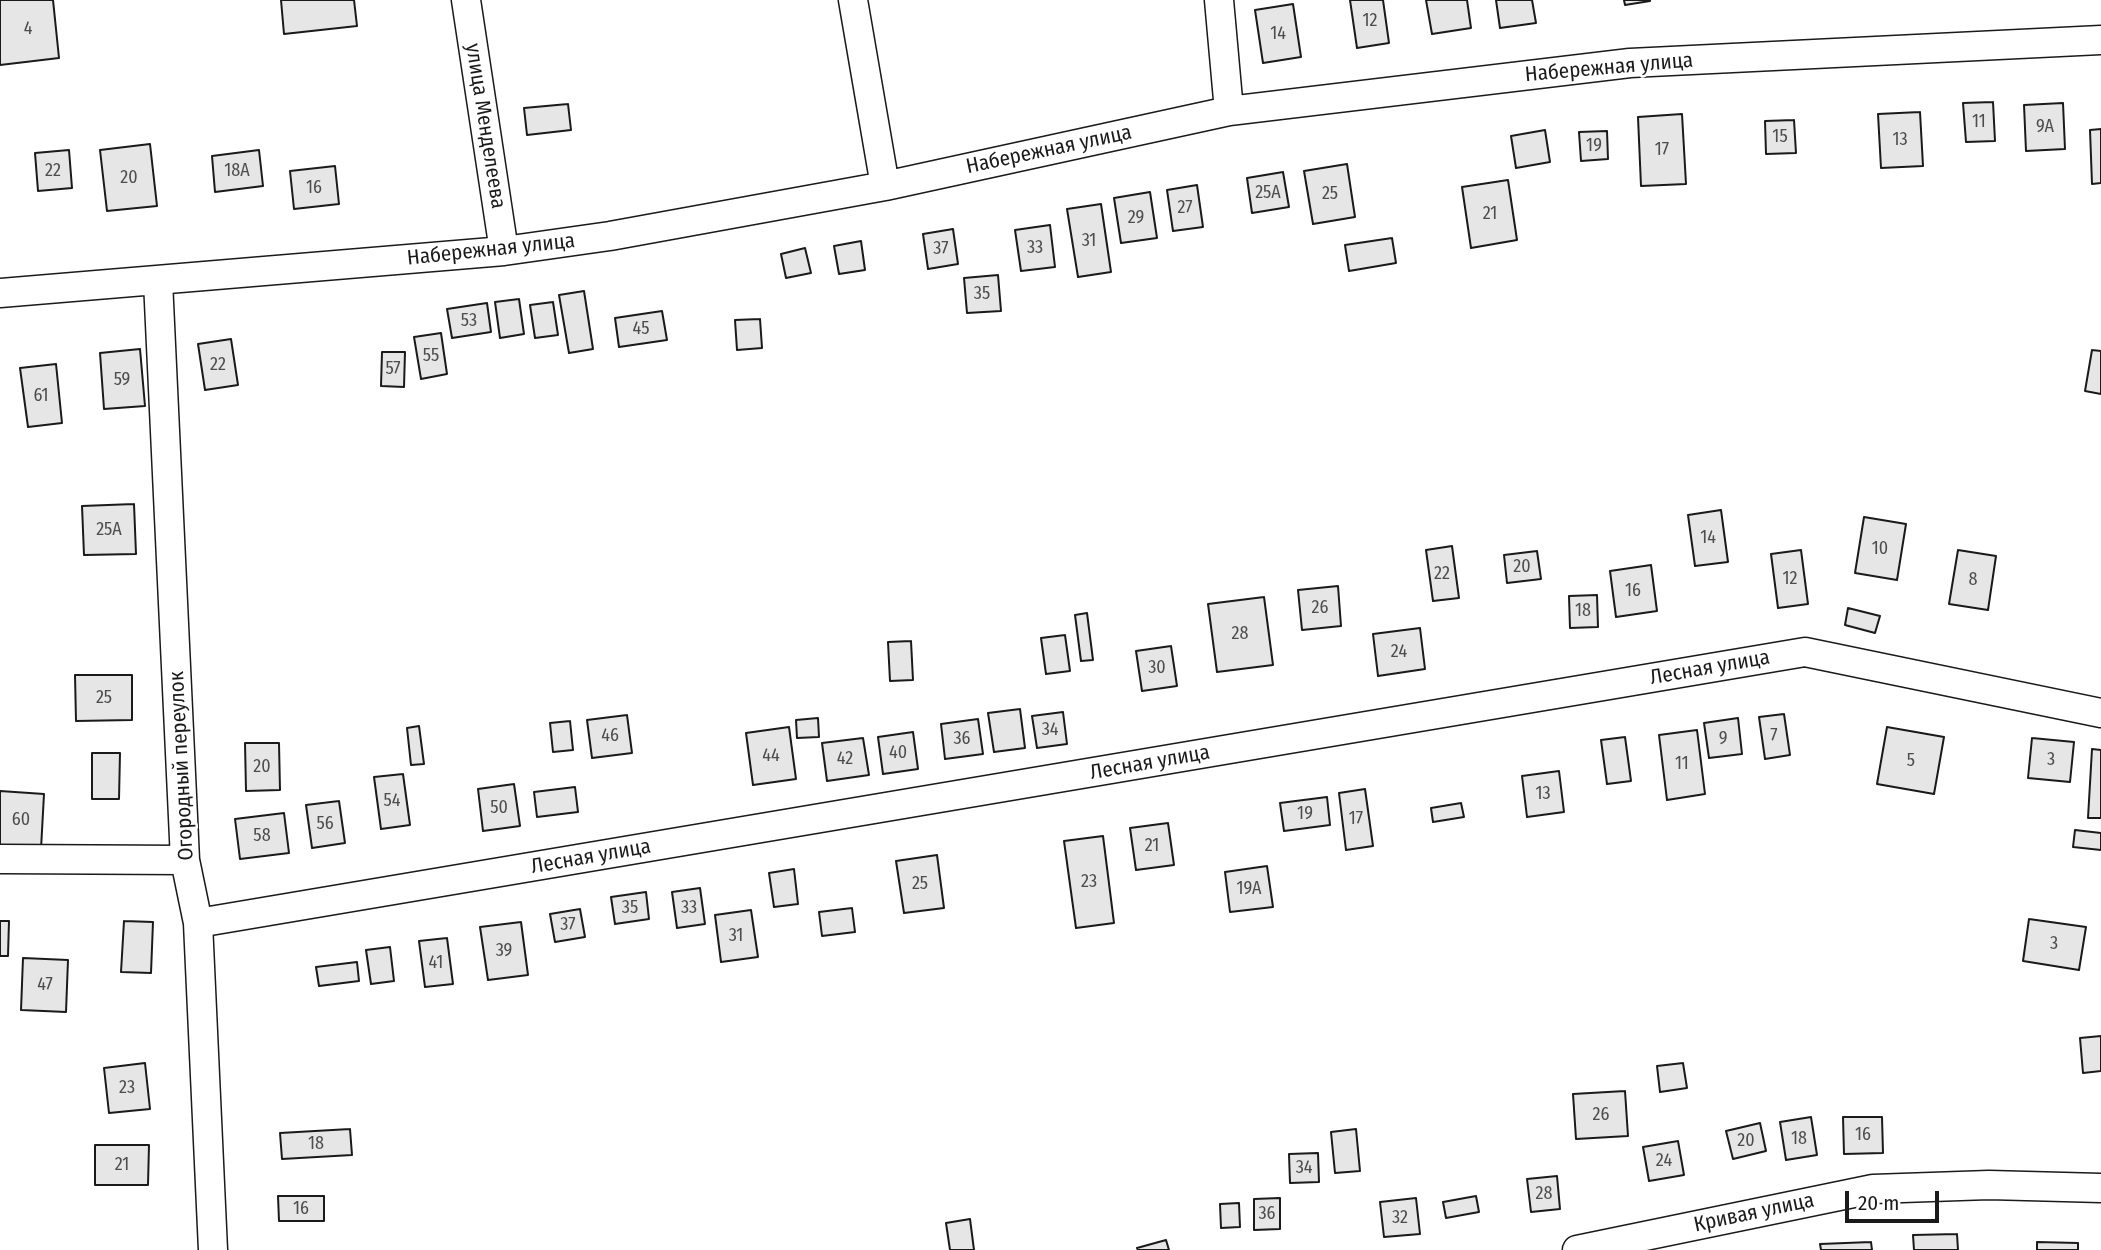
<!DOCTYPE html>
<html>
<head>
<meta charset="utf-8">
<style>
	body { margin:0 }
	#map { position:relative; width:2101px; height:1250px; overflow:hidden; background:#fff; font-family:"Fira Sans Condensed",sans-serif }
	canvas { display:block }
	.scale { position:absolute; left:1845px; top:1191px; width:94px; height:32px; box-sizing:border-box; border:4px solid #1a1a1a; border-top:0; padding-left:9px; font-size:21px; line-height:24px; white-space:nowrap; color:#1a1a1a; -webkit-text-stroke:5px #fff; paint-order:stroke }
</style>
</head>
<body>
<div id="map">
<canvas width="2101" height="1250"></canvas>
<div class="scale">20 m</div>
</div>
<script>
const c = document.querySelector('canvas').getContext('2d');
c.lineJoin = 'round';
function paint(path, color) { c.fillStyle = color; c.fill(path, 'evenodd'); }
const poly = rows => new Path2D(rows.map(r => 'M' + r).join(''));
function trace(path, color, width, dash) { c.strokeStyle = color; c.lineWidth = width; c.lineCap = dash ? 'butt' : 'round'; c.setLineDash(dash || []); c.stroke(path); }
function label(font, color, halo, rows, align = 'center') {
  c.font = font + ' "Fira Sans Condensed",sans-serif'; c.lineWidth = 5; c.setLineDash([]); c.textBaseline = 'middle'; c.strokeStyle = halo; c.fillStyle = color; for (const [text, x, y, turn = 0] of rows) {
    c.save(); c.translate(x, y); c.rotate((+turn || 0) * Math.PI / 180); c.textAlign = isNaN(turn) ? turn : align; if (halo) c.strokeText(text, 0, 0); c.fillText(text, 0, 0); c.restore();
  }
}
const building = poly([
	[0,0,53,0,59,58,0,65,0,0],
	[281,0,354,0,357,26,284,34,281,0],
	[1350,0,1383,0,1389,43,1357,48,1350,0],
	[1426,0,1467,0,1471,28,1432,34,1426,0],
	[1496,0,1532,0,1536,23,1500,28,1496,0],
	[1624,0,1650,0,1650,1,1625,5,1624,0],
	[1293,4,1301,57,1263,63,1255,10,1293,4],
	[1993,102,1995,141,1966,142,1963,103,1993,102],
	[2063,103,2065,149,2026,151,2024,105,2063,103],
	[568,104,571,130,527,135,524,108,568,104],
	[1920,112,1923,166,1881,168,1878,114,1920,112],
	[1682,114,1686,184,1641,186,1638,117,1682,114],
	[1794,120,1796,153,1766,154,1765,121,1794,120],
	[2101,129,2101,183,2092,184,2090,130,2101,129],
	[1545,130,1550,162,1516,168,1511,136,1545,130],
	[1607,131,1608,159,1581,161,1579,132,1607,131],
	[150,144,157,206,107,211,100,150,150,144],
	[69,150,72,188,38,191,35,153,69,150],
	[259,150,263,186,215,192,212,156,259,150],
	[1347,164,1355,217,1313,224,1304,171,1347,164],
	[335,166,339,204,294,209,290,171,335,166],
	[1283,172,1289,207,1252,213,1247,178,1283,172],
	[1508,180,1517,240,1471,248,1462,187,1508,180],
	[1197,185,1203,227,1173,231,1167,190,1197,185],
	[1150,192,1157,238,1121,243,1114,198,1150,192],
	[1101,204,1111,272,1078,277,1067,209,1101,204],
	[1050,225,1055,267,1021,271,1015,230,1050,225],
	[953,229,958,264,928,269,923,234,953,229],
	[1392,238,1396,263,1349,271,1345,245,1392,238],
	[861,241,865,270,839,274,834,246,861,241],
	[805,248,811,273,786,278,781,254,805,248],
	[998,275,1001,311,967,313,964,278,998,275],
	[584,291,593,349,569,353,559,295,584,291],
	[519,299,524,334,500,338,495,302,519,299],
	[553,302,558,335,535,338,530,305,553,302],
	[487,303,491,332,452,338,447,309,487,303],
	[662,311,667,340,619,347,615,318,662,311],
	[760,319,762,348,737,350,735,320,760,319],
	[441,333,447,374,421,379,414,337,441,333],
	[231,339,238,385,205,390,198,344,231,339],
	[140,349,145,406,104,409,100,353,140,349],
	[2092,350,2101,351,2101,394,2085,391,2092,350],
	[382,352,405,352,404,387,381,386,382,352],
	[56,364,62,423,28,427,20,368,56,364],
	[134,504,136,554,84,555,82,506,134,504],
	[1721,510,1728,562,1695,566,1688,515,1721,510],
	[1864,517,1906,524,1897,580,1855,573,1864,517],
	[1452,546,1459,598,1433,601,1426,550,1452,546],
	[1801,550,1808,604,1778,608,1771,554,1801,550],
	[1958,550,1996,556,1988,610,1949,604,1958,550],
	[1537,551,1541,579,1507,583,1504,555,1537,551],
	[1651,565,1657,611,1616,617,1610,571,1651,565],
	[1338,586,1341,626,1302,630,1298,590,1338,586],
	[1597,595,1598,627,1570,628,1569,596,1597,595],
	[1264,597,1273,665,1217,672,1208,604,1264,597],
	[1848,608,1880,616,1875,633,1845,625,1848,608],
	[1087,613,1093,660,1081,661,1075,615,1087,613],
	[1420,628,1425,669,1378,676,1373,634,1420,628],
	[1065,635,1070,671,1046,674,1041,638,1065,635],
	[911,641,913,680,890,681,888,642,911,641],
	[1171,646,1177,686,1142,691,1136,651,1171,646],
	[75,675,132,675,132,720,76,721,75,675],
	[1020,709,1025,748,994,752,988,713,1020,709],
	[1063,712,1067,744,1037,748,1032,716,1063,712],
	[1784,714,1790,755,1765,759,1759,717,1784,714],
	[627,715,632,753,592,758,587,720,627,715],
	[818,718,819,737,797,738,796,720,818,718],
	[1738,718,1742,754,1709,758,1704,723,1738,718],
	[978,719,983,754,945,759,941,724,978,719],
	[570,721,573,750,553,752,550,723,570,721],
	[419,726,424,764,411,765,407,728,419,726],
	[789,727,796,779,753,785,746,733,789,727],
	[1887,727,1944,737,1934,794,1877,784,1887,727],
	[1697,730,1705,794,1667,800,1659,735,1697,730],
	[913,732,918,769,883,774,878,737,913,732],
	[1625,737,1631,781,1607,784,1601,740,1625,737],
	[863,738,869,775,827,781,822,743,863,738],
	[2032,738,2074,742,2070,782,2028,778,2032,738],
	[245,743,279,743,280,790,246,791,245,743],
	[2092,749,2101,750,2101,818,2088,818,2092,749],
	[92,753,120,753,119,799,92,799,92,753],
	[1559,771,1564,812,1527,817,1522,776,1559,771],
	[403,774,410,825,381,829,374,777,403,774],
	[514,784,520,826,483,831,478,789,514,784],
	[575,787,578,812,537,817,534,792,575,787],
	[1365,789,1373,846,1346,850,1339,793,1365,789],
	[0,791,44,794,41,849,0,847,0,791],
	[1327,797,1330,825,1284,831,1280,803,1327,797],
	[339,801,345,843,312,848,306,805,339,801],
	[1461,803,1464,817,1433,822,1431,808,1461,803],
	[284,813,289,853,240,859,235,819,284,813],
	[1168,823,1174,865,1136,870,1130,828,1168,823],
	[2075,830,2101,833,2101,850,2073,847,2075,830],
	[1103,836,1114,923,1076,928,1064,841,1103,836],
	[937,855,944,908,904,913,896,861,937,855],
	[1267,866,1273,907,1230,912,1225,872,1267,866],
	[794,869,798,904,774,907,769,873,794,869],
	[700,888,705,924,677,928,672,892,700,888],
	[646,892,649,919,615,924,611,897,646,892],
	[852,908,855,932,822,936,819,912,852,908],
	[580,909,585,937,555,942,550,914,580,909],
	[751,910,758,957,721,962,715,915,751,910],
	[2029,919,2086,927,2079,970,2023,961,2029,919],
	[0,921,9,921,8,956,0,956,0,921],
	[124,921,153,922,151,973,121,972,124,921],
	[521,922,528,975,488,980,480,927,521,922],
	[447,938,453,984,425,987,419,941,447,938],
	[390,947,394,981,371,984,366,950,390,947],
	[23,958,68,960,66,1012,21,1010,23,958],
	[357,962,359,981,319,986,316,967,357,962],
	[2101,1036,2101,1071,2083,1073,2080,1038,2101,1036],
	[145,1063,150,1109,109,1113,104,1068,145,1063],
	[1683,1063,1687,1088,1660,1092,1657,1066,1683,1063],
	[1625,1091,1628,1136,1576,1139,1573,1094,1625,1091],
	[1811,1117,1817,1155,1786,1160,1780,1122,1811,1117],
	[1843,1117,1882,1117,1883,1153,1844,1154,1843,1117],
	[1760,1123,1766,1151,1733,1159,1726,1131,1760,1123],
	[350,1129,352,1155,282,1159,280,1133,350,1129],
	[1356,1129,1360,1171,1335,1173,1331,1132,1356,1129],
	[1678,1141,1684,1175,1649,1181,1643,1147,1678,1141],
	[95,1145,149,1145,148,1185,95,1185,95,1145],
	[1318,1153,1319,1182,1290,1183,1289,1154,1318,1153],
	[1557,1176,1560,1209,1531,1212,1527,1179,1557,1176],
	[278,1196,324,1196,324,1221,279,1221,278,1196],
	[1476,1196,1479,1212,1446,1218,1443,1202,1476,1196],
	[1280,1198,1280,1229,1254,1230,1254,1199,1280,1198],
	[1416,1198,1420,1234,1384,1237,1380,1202,1416,1198],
	[1239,1203,1240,1227,1221,1228,1220,1204,1239,1203],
	[970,1219,974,1250,950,1250,946,1223,970,1219],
	[1957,1234,1958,1250,1914,1250,1913,1235,1957,1234],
	[1166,1240,1169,1250,1138,1250,1137,1248,1166,1240],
	[1871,1242,1872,1250,1821,1250,1820,1244,1871,1242],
	[2037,1242,2078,1243,2078,1250,2037,1250,2037,1242]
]);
paint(building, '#e6e6e6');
trace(building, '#1a1a1a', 2);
const minor = poly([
	[466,0,504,251],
	[853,0,885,186],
	[1219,0,1229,111],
	[158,281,185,860,198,923,213,1250],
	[0,293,504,251,610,236,885,186,1229,111,1630,63,2101,40],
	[0,859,185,860],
	[198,923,1805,652,2101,713],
	[1577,1250,1873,1189,1989,1185,2101,1188]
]);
trace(minor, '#1a1a1a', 31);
trace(minor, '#fff', 28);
label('18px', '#4d4d4d', null, [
	["12",1370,21],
	["4",28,29],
	["14",1278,34],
	["11",1979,122],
	["9А",2045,127],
	["15",1780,137],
	["13",1900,140],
	["19",1594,146],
	["17",1662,150],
	["22",53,171],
	["18А",237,171],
	["20",129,178],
	["16",314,188],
	["25А",1268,193],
	["25",1330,194],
	["27",1185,208],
	["21",1490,214],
	["29",1136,218],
	["31",1089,241],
	["33",1035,248],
	["37",941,249],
	["35",982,294],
	["53",469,321],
	["45",641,329],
	["55",431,356],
	["22",218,365],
	["57",393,369],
	["59",122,380],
	["61",41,396],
	["25А",109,530],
	["14",1708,538],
	["10",1880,549],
	["20",1522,567],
	["22",1442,574],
	["12",1790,579],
	["8",1973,580],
	["16",1633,591],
	["26",1320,608],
	["18",1583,611],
	["28",1240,634],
	["24",1399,652],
	["30",1157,668],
	["25",104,698],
	["34",1050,730],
	["46",610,736],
	["7",1774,736],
	["36",962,739],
	["9",1723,739],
	["40",898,753],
	["44",771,756],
	["42",845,759],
	["3",2051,760],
	["5",1911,761],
	["11",1682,764],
	["20",262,767],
	["13",1543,794],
	["54",392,801],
	["50",499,808],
	["19",1305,814],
	["17",1356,819],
	["60",21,820],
	["56",325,824],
	["58",262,836],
	["21",1152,846],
	["23",1089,882],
	["25",920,884],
	["19А",1249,889],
	["35",630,908],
	["33",689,908],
	["37",568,925],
	["31",736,936],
	["3",2054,944],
	["39",504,951],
	["41",436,963],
	["47",45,985],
	["23",127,1088],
	["26",1601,1115],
	["16",1863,1135],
	["18",1799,1139],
	["20",1746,1141],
	["18",316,1144],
	["24",1664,1161],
	["21",122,1165],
	["34",1304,1168],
	["28",1544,1194],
	["16",301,1209],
	["36",1267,1214],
	["32",1400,1218]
]);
label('21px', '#1a1a1a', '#fff', [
	["Набережная улица",1609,68,-5],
	["улица Менделеева",485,126,81],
	["Набережная улица",1049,150,-12],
	["Набережная улица",491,250,-6],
	["Лесная улица",1710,668,-10],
	["Лесная улица",1150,763,-10],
	["Огородный переулок",182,766,-93],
	["Лесная улица",591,857,-10],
	["Кривая улица",1754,1213,-12]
]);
</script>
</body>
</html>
